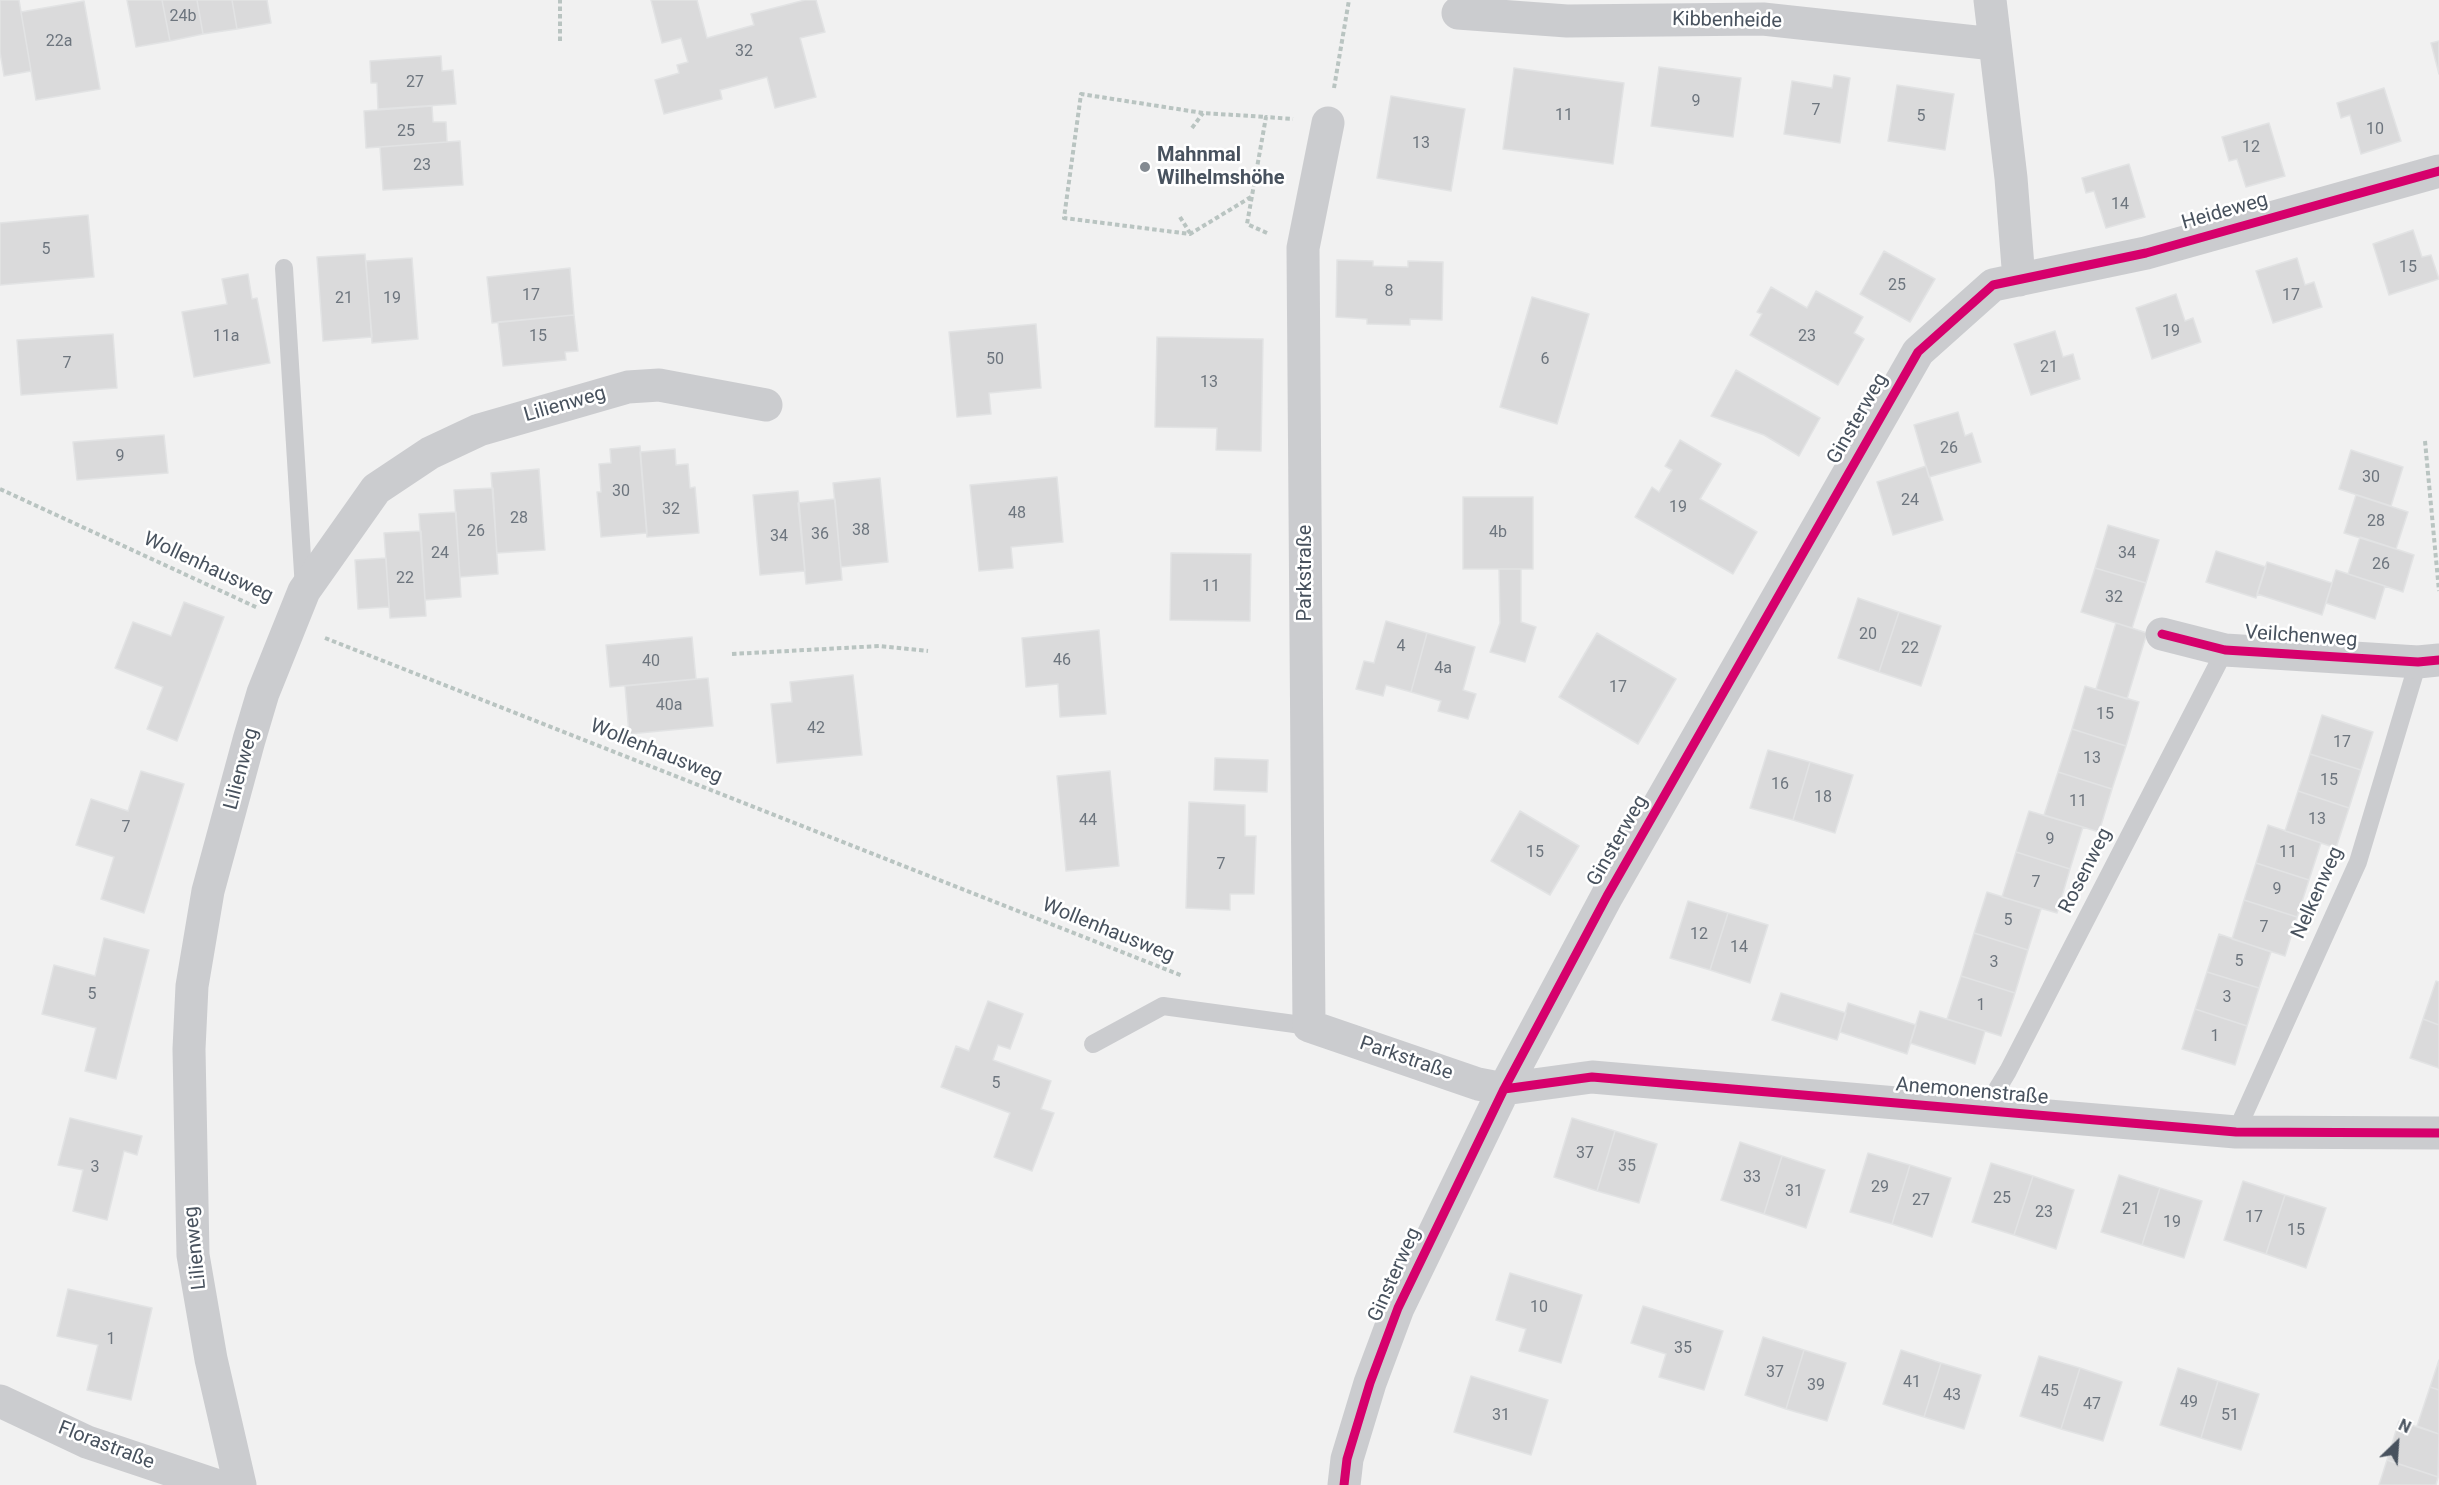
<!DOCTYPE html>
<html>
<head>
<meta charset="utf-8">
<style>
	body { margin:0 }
	#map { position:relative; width:2439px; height:1485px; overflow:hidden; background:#f1f1f1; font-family:Roboto,sans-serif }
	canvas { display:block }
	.north { position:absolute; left:2367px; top:1413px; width:60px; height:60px; -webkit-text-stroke:4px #fff; paint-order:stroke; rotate:25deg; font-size:16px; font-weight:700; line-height:24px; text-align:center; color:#48525e }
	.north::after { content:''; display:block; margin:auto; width:21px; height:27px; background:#48525e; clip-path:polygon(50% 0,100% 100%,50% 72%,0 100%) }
</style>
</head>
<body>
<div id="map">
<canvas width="2439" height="1485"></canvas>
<div class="north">N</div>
</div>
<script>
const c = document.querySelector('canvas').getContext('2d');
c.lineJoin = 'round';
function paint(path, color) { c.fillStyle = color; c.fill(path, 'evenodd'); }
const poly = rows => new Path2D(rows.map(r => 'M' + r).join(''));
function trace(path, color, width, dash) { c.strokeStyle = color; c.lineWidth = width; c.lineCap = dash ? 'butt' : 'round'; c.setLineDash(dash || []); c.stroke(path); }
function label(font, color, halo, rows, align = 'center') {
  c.font = font + ' Roboto,sans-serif'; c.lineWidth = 5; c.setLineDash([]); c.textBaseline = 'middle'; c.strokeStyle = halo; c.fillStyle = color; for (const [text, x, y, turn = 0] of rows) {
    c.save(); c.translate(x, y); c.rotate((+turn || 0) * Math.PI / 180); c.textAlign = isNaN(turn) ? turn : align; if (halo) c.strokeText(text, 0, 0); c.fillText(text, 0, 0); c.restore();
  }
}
const building = poly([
	[0,0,19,0,31,71,4,76,0,52,0,0],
	[127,0,162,0,170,41,136,47,127,0],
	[162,0,197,0,203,34,170,41,162,0],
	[197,0,232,0,237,29,203,34,197,0],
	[232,0,267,0,271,23,237,29,232,0],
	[651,0,697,0,707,38,754,25,751,14,805,0,816,0,825,32,800,38,816,97,775,108,767,77,720,90,722,99,664,114,655,80,679,73,677,65,688,62,681,38,662,43,651,0],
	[84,1,100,89,36,100,21,12,84,1],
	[2439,41,2439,74,2431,43,2439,41],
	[441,56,442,71,453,70,456,104,378,109,377,83,371,83,370,61,441,56],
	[1659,67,1741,78,1733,137,1651,126,1659,67],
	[1514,68,1624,83,1613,164,1503,149,1514,68],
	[1834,75,1850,78,1840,143,1784,134,1792,81,1832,88,1834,75],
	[1897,85,1954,94,1945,150,1888,141,1897,85],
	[2384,88,2401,141,2361,154,2350,115,2341,118,2337,103,2384,88],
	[1391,96,1465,109,1451,191,1377,178,1391,96],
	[432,106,433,122,446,122,447,142,366,148,364,111,432,106],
	[2269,123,2285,176,2246,187,2237,159,2229,161,2222,137,2269,123],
	[460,141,463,185,383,190,380,147,460,141],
	[2129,164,2145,217,2106,228,2094,191,2086,193,2082,178,2129,164],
	[88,215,94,277,0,285,0,223,88,215],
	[2413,230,2422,257,2431,255,2439,279,2389,295,2373,244,2413,230],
	[1884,251,1935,279,1910,322,1860,294,1884,251],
	[365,254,372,337,323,341,317,257,365,254],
	[412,258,418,339,372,343,366,261,412,258],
	[2297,258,2305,285,2314,282,2322,307,2273,323,2256,271,2297,258],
	[1337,260,1373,261,1373,266,1408,267,1408,261,1443,262,1442,320,1410,319,1410,325,1367,324,1367,319,1336,317,1337,260],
	[570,268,574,315,492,323,487,277,570,268],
	[248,274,252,299,257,298,270,363,194,377,182,312,227,304,222,279,248,274],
	[1771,287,1807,308,1816,291,1863,317,1854,333,1864,339,1838,385,1750,335,1762,314,1757,312,1771,287],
	[2176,294,2185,321,2193,318,2201,342,2152,359,2136,308,2176,294],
	[1532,297,1589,314,1557,424,1500,407,1532,297],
	[574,315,578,351,565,352,566,360,503,366,498,322,574,315],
	[1036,324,1041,388,989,393,991,414,957,417,949,332,1036,324],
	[2055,331,2063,357,2073,354,2080,379,2031,395,2014,344,2055,331],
	[113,334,117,388,21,395,17,340,113,334],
	[1157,337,1263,339,1261,451,1216,450,1217,428,1155,427,1157,337],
	[1736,370,1820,418,1799,456,1764,435,1711,416,1736,370],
	[1958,412,1965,436,1972,433,1981,462,1929,477,1914,425,1958,412],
	[164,435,168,473,77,480,73,442,164,435],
	[1680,440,1721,464,1700,499,1757,532,1733,574,1635,517,1652,487,1659,492,1672,470,1665,466,1680,440],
	[640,446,647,533,601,537,597,492,601,492,599,464,611,463,610,449,640,446],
	[675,449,676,465,688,464,690,488,695,487,699,533,647,537,640,452,675,449],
	[2351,450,2403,467,2391,506,2339,489,2351,450],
	[1926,466,1943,520,1893,535,1877,482,1926,466],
	[539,469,545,550,497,553,491,473,539,469],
	[1057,477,1063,542,1011,547,1013,568,979,571,970,485,1057,477],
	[880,478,888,562,841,567,833,483,880,478],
	[493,488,498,574,460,577,454,490,493,488],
	[798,491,805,571,760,575,753,495,798,491],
	[2356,495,2408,512,2396,549,2344,533,2356,495],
	[1463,497,1533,497,1533,569,1463,569,1463,497],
	[835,499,842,580,806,584,798,503,835,499],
	[456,512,461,597,425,600,419,514,456,512],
	[2108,525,2159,540,2146,583,2095,568,2108,525],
	[421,531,426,616,390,618,384,533,421,531],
	[2360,537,2414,555,2403,592,2348,574,2360,537],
	[2216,551,2266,567,2256,598,2206,582,2216,551],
	[1171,553,1251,554,1250,621,1170,620,1171,553],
	[386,558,389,607,358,609,355,560,386,558],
	[2267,562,2332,583,2322,615,2257,594,2267,562],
	[2095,568,2146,583,2132,628,2081,612,2095,568],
	[1499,569,1521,569,1521,622,1536,627,1525,662,1490,652,1500,623,1499,569],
	[2336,570,2385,586,2375,619,2326,603,2336,570],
	[1858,598,1899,612,1879,672,1838,658,1858,598],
	[184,602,224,617,177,741,147,729,163,687,115,668,133,622,171,636,184,602],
	[1899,612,1941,626,1921,686,1879,672,1899,612],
	[1386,621,1427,633,1411,692,1386,685,1383,696,1356,689,1364,661,1374,663,1386,621],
	[2116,623,2147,633,2127,699,2096,689,2116,623],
	[1099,630,1106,714,1060,717,1058,684,1026,687,1022,638,1099,630],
	[1427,633,1475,647,1463,690,1476,694,1468,719,1438,711,1441,701,1411,692,1427,633],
	[1597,633,1676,679,1638,744,1559,697,1597,633],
	[692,637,696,679,610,687,606,645,692,637],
	[853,675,862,755,777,763,771,704,792,702,790,682,853,675],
	[708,678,713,726,629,734,625,686,708,678],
	[2085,686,2139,702,2126,746,2072,729,2085,686],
	[2322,715,2373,732,2361,770,2310,754,2322,715],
	[2072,729,2126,746,2112,789,2058,772,2072,729],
	[1768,750,1810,762,1793,820,1750,808,1768,750],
	[2310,754,2361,770,2349,808,2298,791,2310,754],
	[1215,758,1268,760,1267,792,1214,790,1215,758],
	[1810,762,1853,775,1835,833,1793,820,1810,762],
	[141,771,184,784,144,913,101,899,114,857,76,845,91,799,128,811,141,771],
	[1110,771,1119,866,1066,871,1057,776,1110,771],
	[2058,772,2112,789,2099,832,2044,815,2058,772],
	[2298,791,2349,808,2336,848,2285,831,2298,791],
	[1189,802,1245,805,1245,836,1256,836,1254,894,1230,894,1230,910,1186,908,1189,802],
	[1520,811,1579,846,1550,895,1491,861,1520,811],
	[2029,811,2083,827,2070,869,2016,852,2029,811],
	[2268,825,2321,843,2309,880,2256,863,2268,825],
	[2016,852,2070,869,2057,913,2002,897,2016,852],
	[2256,863,2309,880,2297,917,2244,900,2256,863],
	[1987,892,2041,909,2028,950,1974,933,1987,892],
	[2244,900,2297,917,2285,956,2232,939,2244,900],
	[1688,901,1728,913,1710,970,1670,958,1688,901],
	[1728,913,1768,925,1750,983,1710,970,1728,913],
	[1974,933,2028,950,2015,993,1961,976,1974,933],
	[2219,934,2271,952,2259,988,2207,972,2219,934],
	[104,938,149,950,116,1079,85,1071,96,1028,42,1014,54,965,95,976,104,938],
	[2207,972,2259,988,2247,1026,2195,1009,2207,972],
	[1961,976,2015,993,2001,1036,1947,1019,1961,976],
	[2436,981,2439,982,2439,1025,2423,1019,2436,981],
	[1781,993,1846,1013,1837,1040,1772,1020,1781,993],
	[988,1001,1023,1014,1010,1049,998,1045,993,1060,1051,1081,1041,1109,1054,1113,1032,1171,994,1157,1010,1113,941,1087,956,1046,969,1051,988,1001],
	[1848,1003,1916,1025,1907,1054,1840,1032,1848,1003],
	[2195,1009,2247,1026,2235,1065,2182,1049,2195,1009],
	[1920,1011,1985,1031,1975,1064,1910,1043,1920,1011],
	[2423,1019,2439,1025,2439,1068,2410,1058,2423,1019],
	[70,1118,142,1136,137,1155,124,1151,107,1220,73,1211,83,1170,58,1165,70,1118],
	[1572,1118,1615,1131,1597,1191,1554,1177,1572,1118],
	[1615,1131,1657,1144,1639,1203,1597,1191,1615,1131],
	[1740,1142,1782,1156,1764,1214,1721,1200,1740,1142],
	[1868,1153,1910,1165,1892,1224,1850,1212,1868,1153],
	[1782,1156,1825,1170,1806,1228,1764,1214,1782,1156],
	[1991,1163,2033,1176,2014,1235,1972,1222,1991,1163],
	[1910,1165,1951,1178,1932,1237,1892,1224,1910,1165],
	[2119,1175,2160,1188,2142,1245,2101,1232,2119,1175],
	[2033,1176,2074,1190,2056,1249,2014,1235,2033,1176],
	[2243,1181,2285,1195,2266,1254,2224,1240,2243,1181],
	[2160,1188,2202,1201,2184,1258,2142,1245,2160,1188],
	[2285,1195,2326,1208,2306,1268,2266,1254,2285,1195],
	[1510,1273,1582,1295,1561,1363,1519,1351,1526,1329,1496,1320,1510,1273],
	[68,1289,152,1308,131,1400,87,1390,98,1345,57,1336,68,1289],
	[1643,1306,1723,1331,1704,1390,1659,1377,1666,1354,1631,1343,1643,1306],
	[1763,1337,1804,1350,1786,1409,1745,1395,1763,1337],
	[1804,1350,1846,1363,1827,1421,1786,1409,1804,1350],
	[1901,1350,1941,1363,1924,1417,1883,1404,1901,1350],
	[2039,1356,2080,1368,2061,1429,2020,1416,2039,1356],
	[2439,1360,2439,1390,2430,1387,2439,1360],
	[1941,1363,1981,1375,1964,1429,1924,1417,1941,1363],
	[2080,1368,2122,1382,2103,1441,2061,1429,2080,1368],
	[2178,1368,2218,1381,2201,1438,2160,1425,2178,1368],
	[1471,1376,1548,1400,1531,1455,1454,1432,1471,1376],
	[2218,1381,2259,1394,2241,1450,2201,1438,2218,1381],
	[2430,1387,2439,1390,2439,1434,2417,1426,2430,1387],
	[2399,1421,2439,1434,2438,1477,2387,1460,2399,1421],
	[2387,1460,2438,1477,2436,1485,2379,1485,2387,1460]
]);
paint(building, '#dadadb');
trace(building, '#e2e3e4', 1.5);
trace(poly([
	[560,41,560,0],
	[1334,88,1349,0],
	[1192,128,1203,113],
	[1251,197,1190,234,1064,218,1081,94,1203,113,1266,117],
	[1180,217,1190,233],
	[1267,233,1247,224,1266,117,1293,119],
	[2425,441,2439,591],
	[0,489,258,608],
	[325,638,1183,976],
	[732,654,880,646,928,651]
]), '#b9c4c1', 4, [4.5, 3]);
trace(poly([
	[284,268,304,589],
	[1093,1044,1163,1006,1309,1026],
	[1984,1111,2008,1071,2225,650],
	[2236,1132,2358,862,2418,662]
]), '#cbcccf', 18);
trace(poly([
	[1990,0,2011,178,2019,280],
	[1458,13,1567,21,1763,19,1994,44],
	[1328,123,1303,248,1309,1026,1478,1084,1504,1089,1592,1077,2236,1132,2439,1133],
	[2162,634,2225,650,2418,662,2439,660],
	[0,1401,87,1442,215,1485],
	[240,1485,211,1359,193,1255,189,1049,192,986,208,891,249,740,263,693,304,591,376,489,430,453,479,430,628,387,659,385,766,405],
	[1344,1485,1347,1459,1370,1383,1398,1308,1504,1089,1607,896,1918,352,1993,285,2146,253,2439,171]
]), '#cbcccf', 33);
trace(poly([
	[2162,634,2225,650,2418,662,2439,660],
	[1504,1089,1592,1077,2236,1132,2439,1133],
	[1344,1485,1347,1459,1370,1383,1398,1308,1504,1089,1607,896,1918,352,1993,285,2146,253,2439,171]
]), '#d6006c', 9);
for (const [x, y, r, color] of [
	[1145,167,6,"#838a91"]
]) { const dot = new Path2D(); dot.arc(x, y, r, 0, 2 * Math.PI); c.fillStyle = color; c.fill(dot); trace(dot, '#fff', 2); }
label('16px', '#6d757e', null, [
	["24b",183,17],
	["22a",59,42],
	["32",744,52],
	["27",415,83],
	["9",1696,102],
	["7",1816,111],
	["11",1564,116],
	["5",1921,117],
	["10",2375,130],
	["25",406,132],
	["13",1421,144],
	["12",2251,148],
	["23",422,166],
	["14",2120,205],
	["5",46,250],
	["15",2408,268],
	["25",1897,286],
	["8",1389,292],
	["17",531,296],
	["17",2291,296],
	["21",344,299],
	["19",392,299],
	["19",2171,332],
	["11a",226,337],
	["15",538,337],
	["23",1807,337],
	["50",995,360],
	["6",1545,360],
	["7",67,364],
	["21",2049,368],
	["13",1209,383],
	["26",1949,449],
	["9",120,457],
	["30",2371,478],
	["30",621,492],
	["24",1910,501],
	["19",1678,508],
	["32",671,510],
	["48",1017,514],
	["28",519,519],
	["28",2376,522],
	["38",861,531],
	["26",476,532],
	["4b",1498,533],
	["36",820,535],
	["34",779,537],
	["24",440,554],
	["34",2127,554],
	["26",2381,565],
	["22",405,579],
	["11",1211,587],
	["32",2114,598],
	["20",1868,635],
	["4",1401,647],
	["22",1910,649],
	["46",1062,661],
	["40",651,662],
	["4a",1443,669],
	["17",1618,688],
	["40a",669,706],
	["15",2105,715],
	["42",816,729],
	["17",2342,743],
	["13",2092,759],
	["15",2329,781],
	["16",1780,785],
	["18",1823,798],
	["11",2078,802],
	["13",2317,820],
	["44",1088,821],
	["7",126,828],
	["9",2050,840],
	["15",1535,853],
	["11",2288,853],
	["7",1221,865],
	["7",2036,883],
	["9",2277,890],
	["5",2008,921],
	["7",2264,928],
	["12",1699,935],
	["14",1739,948],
	["5",2239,962],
	["3",1994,963],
	["5",92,995],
	["3",2227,998],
	["1",1981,1006],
	["1",2215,1037],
	["5",996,1084],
	["37",1585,1154],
	["35",1627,1167],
	["3",95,1168],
	["33",1752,1178],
	["29",1880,1188],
	["31",1794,1192],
	["25",2002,1199],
	["27",1921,1201],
	["21",2131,1210],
	["23",2044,1213],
	["17",2254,1218],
	["19",2172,1223],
	["15",2296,1231],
	["10",1539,1308],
	["1",111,1340],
	["35",1683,1349],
	["37",1775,1373],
	["41",1912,1383],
	["39",1816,1386],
	["45",2050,1392],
	["43",1952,1396],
	["49",2189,1403],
	["47",2092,1405],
	["31",1501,1416],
	["51",2230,1416]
]);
label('20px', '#48525e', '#fff', [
	["Kibbenheide",1727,21,1],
	["Heideweg",2225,212,-16],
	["Lilienweg",565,405,-16],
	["Ginsterweg",1858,419,-60],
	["Wollenhausweg",208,568,25],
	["Parkstraße",1306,573,-90],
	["Veilchenweg",2301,637,4],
	["Wollenhausweg",656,752,22],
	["Lilienweg",242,769,-75],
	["Ginsterweg",1618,841,-60],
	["Rosenweg",2086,871,-63],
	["Nelkenweg",2318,893,-66],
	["Wollenhausweg",1108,931,22],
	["Parkstraße",1406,1059,19],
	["Anemonenstraße",1972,1092,5],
	["Lilienweg",196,1248,-96],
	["Ginsterweg",1395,1275,-66],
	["Florastraße",106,1446,21]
]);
label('bold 20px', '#48525e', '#fff', [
	["Mahnmal",1157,156],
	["Wilhelmshöhe",1157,179]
], 'left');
</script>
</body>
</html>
